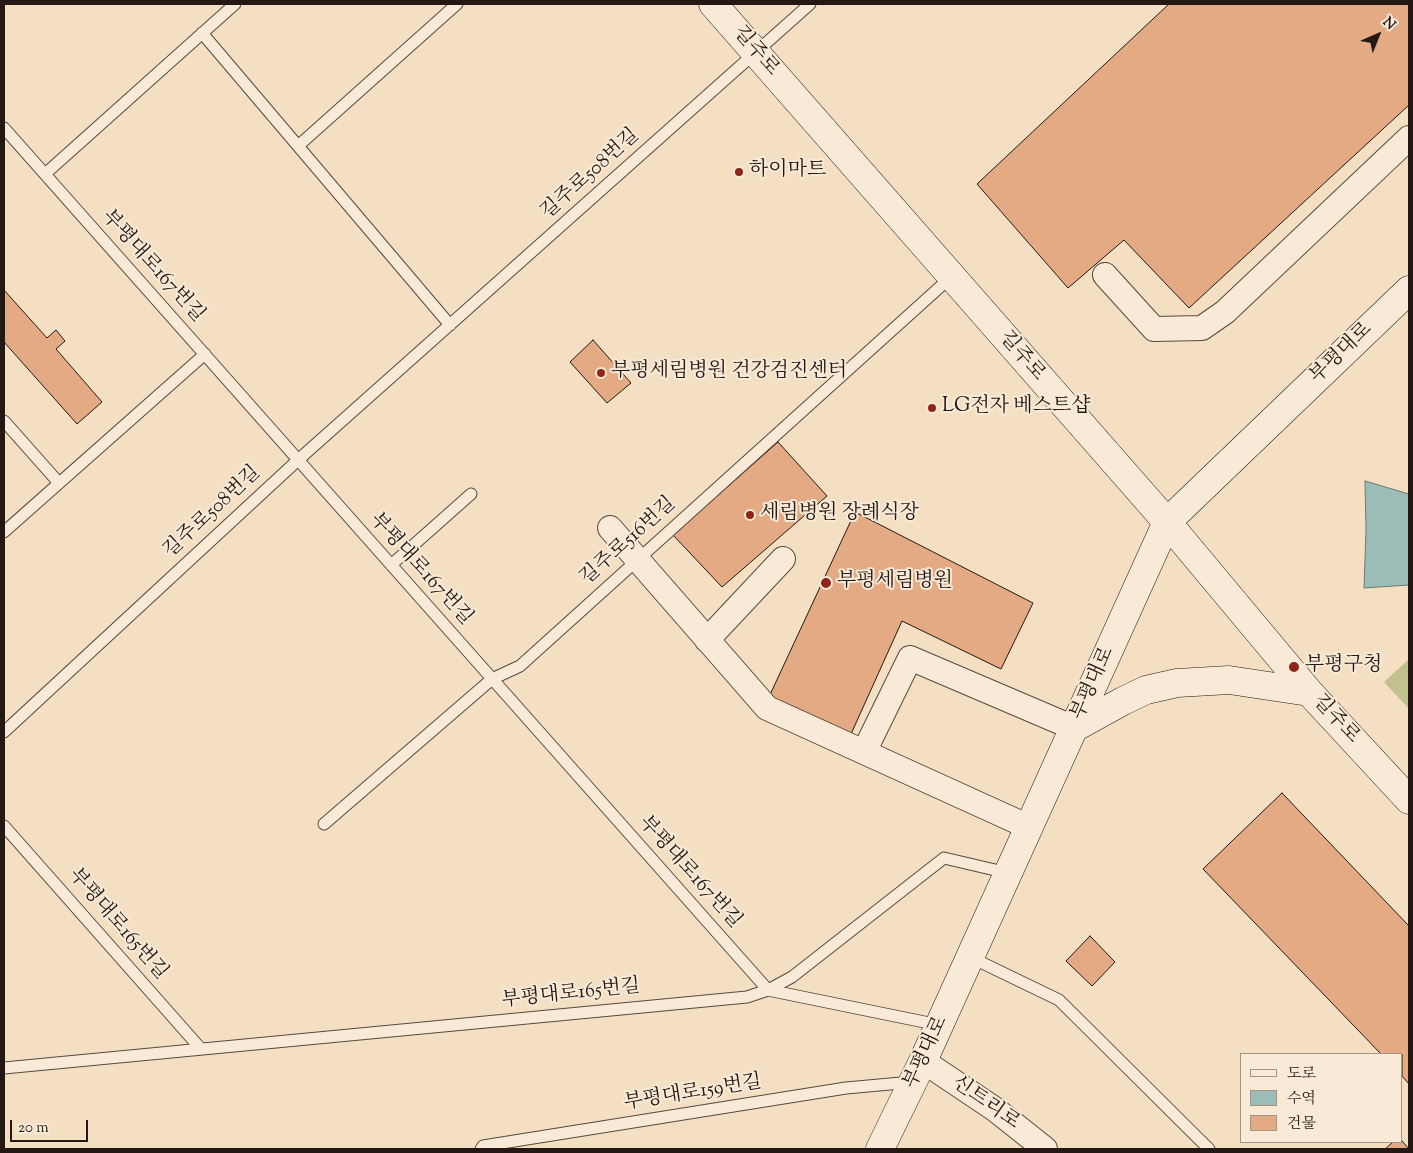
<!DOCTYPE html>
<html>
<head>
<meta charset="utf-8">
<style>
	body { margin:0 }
	#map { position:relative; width:1413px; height:1153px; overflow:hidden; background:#f4dfc2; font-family:"Sorts Mill Goudy","Noto Serif KR",serif }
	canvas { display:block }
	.frame { position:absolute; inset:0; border:5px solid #231813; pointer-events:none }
	.legend { position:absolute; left:1240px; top:1053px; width:162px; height:90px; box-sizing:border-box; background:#f8ead7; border:1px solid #a39689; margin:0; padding:6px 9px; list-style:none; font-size:15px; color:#231813 }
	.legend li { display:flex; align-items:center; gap:10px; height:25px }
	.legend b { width:25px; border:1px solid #a39689 }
	.north { position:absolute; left:1353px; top:10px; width:50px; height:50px; -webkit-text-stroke:4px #f8ead7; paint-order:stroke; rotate:44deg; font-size:14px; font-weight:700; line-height:20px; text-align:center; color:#231813 }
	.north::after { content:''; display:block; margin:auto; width:18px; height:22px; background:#231813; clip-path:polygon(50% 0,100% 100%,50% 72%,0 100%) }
	.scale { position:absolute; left:10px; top:1120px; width:78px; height:22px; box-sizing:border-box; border:2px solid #231813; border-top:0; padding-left:6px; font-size:15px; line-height:18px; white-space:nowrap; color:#231813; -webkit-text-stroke:4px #f8ead7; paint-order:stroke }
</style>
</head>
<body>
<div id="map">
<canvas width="1413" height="1153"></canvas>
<div class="frame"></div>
<ul class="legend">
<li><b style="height:6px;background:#f8ead7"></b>도로</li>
<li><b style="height:14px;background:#9cbcb7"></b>수역</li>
<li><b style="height:14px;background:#e3aa84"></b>건물</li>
</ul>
<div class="north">N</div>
<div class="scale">20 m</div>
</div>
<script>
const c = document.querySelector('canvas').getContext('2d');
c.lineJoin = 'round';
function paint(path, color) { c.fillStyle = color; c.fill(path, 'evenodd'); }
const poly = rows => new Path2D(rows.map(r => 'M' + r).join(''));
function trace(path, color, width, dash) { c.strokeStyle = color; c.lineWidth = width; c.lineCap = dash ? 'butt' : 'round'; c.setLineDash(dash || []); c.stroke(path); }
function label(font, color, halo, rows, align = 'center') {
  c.font = font + ' "Sorts Mill Goudy","Noto Serif KR",serif'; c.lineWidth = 4; c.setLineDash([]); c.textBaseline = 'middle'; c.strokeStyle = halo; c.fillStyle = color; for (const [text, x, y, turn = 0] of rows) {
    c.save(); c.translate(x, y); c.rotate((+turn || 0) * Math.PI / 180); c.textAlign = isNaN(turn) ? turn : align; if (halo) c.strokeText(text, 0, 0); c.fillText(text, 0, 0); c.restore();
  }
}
paint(poly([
	[1409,659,1409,709,1384,682]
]), '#c1c08f');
const water = poly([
	[1365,481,1409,494,1409,585,1364,588,1366,529,1365,481]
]);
paint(water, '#9cbcb7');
trace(water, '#6c7a75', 1);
const building = poly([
	[1169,4,1409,4,1409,105,1189,308,1124,240,1068,288,977,184,1169,4],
	[4,290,47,338,56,330,65,341,56,349,102,402,77,424,4,342,4,290],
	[593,340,631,383,607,403,570,362,593,340],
	[778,442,827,496,722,587,673,535,778,442],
	[855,512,1033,603,1001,669,902,621,851,734,768,699,855,512],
	[1282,793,1409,926,1409,1084,1402,1076,1402,1054,1381,1054,1203,869,1282,793],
	[1090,936,1115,962,1092,986,1066,961,1090,936],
	[1402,1141,1409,1149,1385,1149,1393,1142,1402,1141]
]);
paint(building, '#e3aa84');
trace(building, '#231813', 1);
const lane = poly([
	[202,33,450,325],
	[4,128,768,990,792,977,944,858,1008,873],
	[298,146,457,4],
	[45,174,235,4],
	[4,421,59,483],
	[4,532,205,354],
	[391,565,471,494],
	[4,732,298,460,810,4],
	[324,824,492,679,520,666,951,277],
	[4,826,201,1049],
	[970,957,1059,1000,1209,1149],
	[4,1068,747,997,768,990,939,1025],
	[481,1149,483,1146,846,1088,912,1082]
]);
const street = poly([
	[1105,275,1154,329,1202,328,1225,312,1409,138],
	[610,528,767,708,1029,827],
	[707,640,783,559],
	[864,752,910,658,1074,728],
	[923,1061,996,1110,1045,1149]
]);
const secondary = poly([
	[713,4,1167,522,1309,692,1409,800],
	[1074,728,1123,701,1146,690,1177,683,1229,680,1309,692],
	[880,1149,923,1061,1167,522,1409,290]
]);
trace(lane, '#574a3f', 13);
trace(street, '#574a3f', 26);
trace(secondary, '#231813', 29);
trace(lane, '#f8ead7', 11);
trace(street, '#f8ead7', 24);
trace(secondary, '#f8ead7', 28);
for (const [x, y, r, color] of [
	[739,172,5,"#8f2418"],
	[601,373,5,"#8f2418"],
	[932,408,5,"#8f2418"],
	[750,515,5,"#8f2418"],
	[826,583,6,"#8f2418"],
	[1294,667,6,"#8f2418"]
]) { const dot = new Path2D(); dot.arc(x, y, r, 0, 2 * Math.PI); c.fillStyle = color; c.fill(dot); trace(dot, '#f8ead7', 2); }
label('20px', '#231813', '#f8ead7', [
	["길주로",755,52,49],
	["길주로508번길",591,175,-42],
	["부평대로167번길",152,267,48],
	["부평대로",1342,354,-44],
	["길주로",1021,357,49],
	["길주로508번길",213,513,-43],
	["길주로516번길",629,542,-42],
	["부평대로167번길",420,570,48],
	["부평대로",1094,684,-66],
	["길주로",1335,720,47],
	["부평대로167번길",689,873,48],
	["부평대로165번길",117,925,49],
	["부평대로165번길",571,995,-6],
	["부평대로",927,1053,-65],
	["부평대로159번길",693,1094,-9],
	["신트리로",985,1104,35]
]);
label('20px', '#231813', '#f8ead7', [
	["하이마트",749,172],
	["부평세림병원 건강검진센터",611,373],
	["LG전자 베스트샵",942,408],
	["세림병원 장례식장",760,515],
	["부평세림병원",837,583],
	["부평구청",1305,667]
], 'left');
</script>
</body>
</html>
